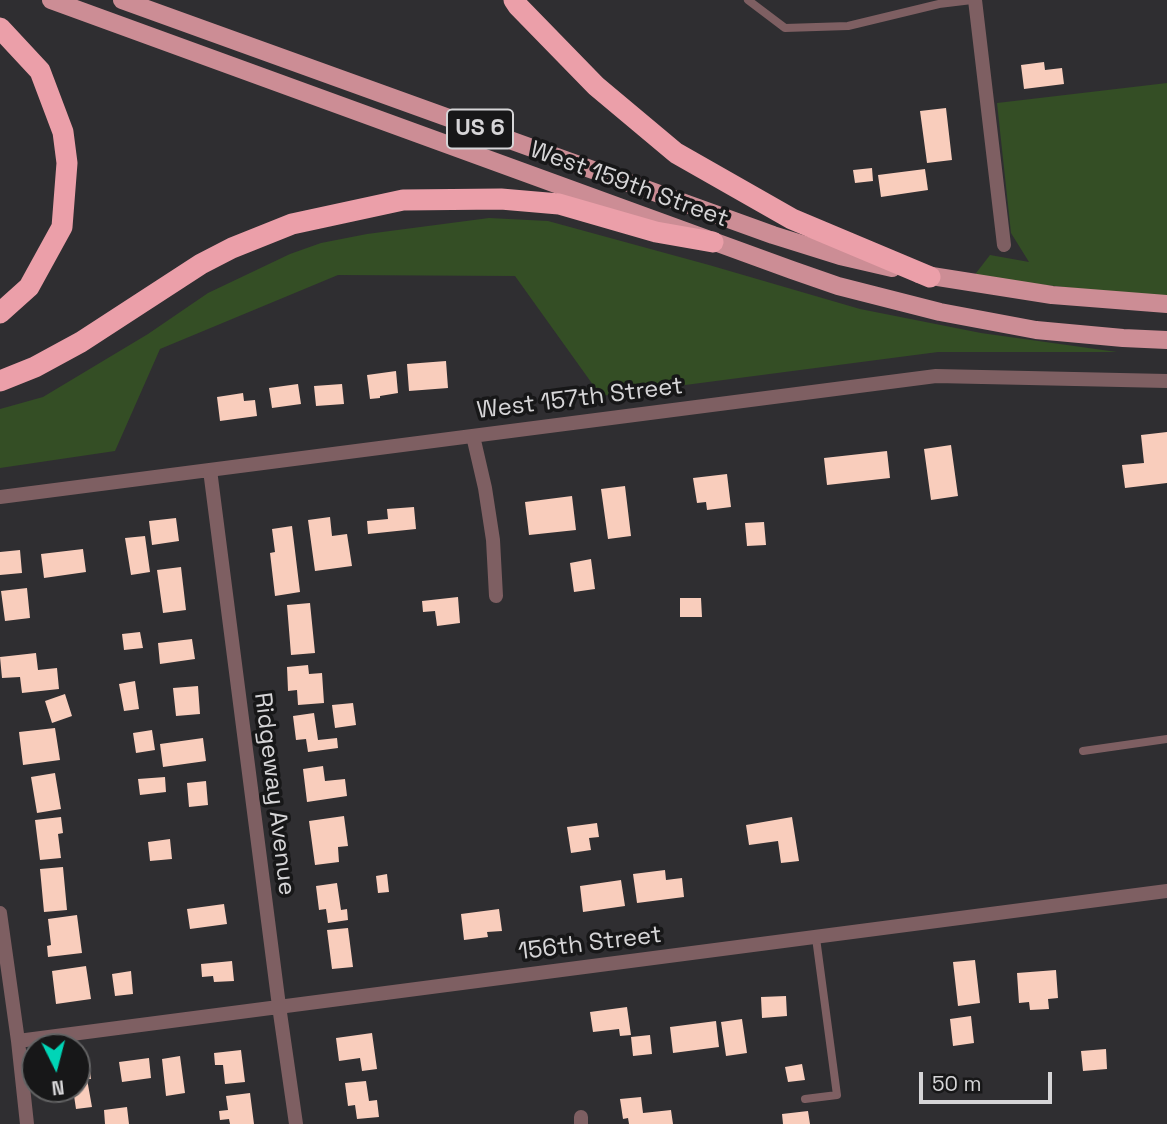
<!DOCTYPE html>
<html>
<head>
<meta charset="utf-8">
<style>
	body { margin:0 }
	#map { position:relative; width:1167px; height:1124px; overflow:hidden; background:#2f2e31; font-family:"Space Grotesk",sans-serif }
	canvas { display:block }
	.north { position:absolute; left:21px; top:1033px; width:70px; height:70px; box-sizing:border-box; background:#171718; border:2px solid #636364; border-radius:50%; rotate:174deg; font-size:19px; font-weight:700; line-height:28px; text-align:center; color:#d6d5d7 }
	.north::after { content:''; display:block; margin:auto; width:24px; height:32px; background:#00d5b7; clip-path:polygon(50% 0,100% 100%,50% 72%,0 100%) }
	.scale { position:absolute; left:919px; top:1072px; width:133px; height:32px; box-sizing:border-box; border:4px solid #d6d5d7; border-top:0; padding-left:9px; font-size:21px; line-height:24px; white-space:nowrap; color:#d6d5d7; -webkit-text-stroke:5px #171718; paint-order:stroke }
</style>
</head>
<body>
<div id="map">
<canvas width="1167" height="1124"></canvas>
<div class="north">N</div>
<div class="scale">50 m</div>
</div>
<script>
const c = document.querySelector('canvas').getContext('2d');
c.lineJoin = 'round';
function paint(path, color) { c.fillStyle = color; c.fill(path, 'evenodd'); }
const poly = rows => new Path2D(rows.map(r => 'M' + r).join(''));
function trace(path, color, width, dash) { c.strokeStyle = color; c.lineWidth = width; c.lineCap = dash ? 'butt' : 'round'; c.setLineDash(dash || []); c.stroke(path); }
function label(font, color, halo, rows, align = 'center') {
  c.font = font + ' "Space Grotesk",sans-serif'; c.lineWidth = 7; c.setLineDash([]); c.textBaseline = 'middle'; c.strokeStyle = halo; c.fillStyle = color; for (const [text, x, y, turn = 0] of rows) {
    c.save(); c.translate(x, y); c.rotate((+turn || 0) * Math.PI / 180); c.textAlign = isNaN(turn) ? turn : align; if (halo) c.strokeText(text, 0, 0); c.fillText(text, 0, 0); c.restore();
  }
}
paint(poly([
	[1167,83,1167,296,1082,289,973,277,990,255,1029,262,1011,233,997,103],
	[489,218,548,221,709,265,860,309,981,333,1117,352,938,352,601,396,515,276,338,275,160,349,115,451,0,468,0,409,43,397,148,334,208,293,290,254,321,243,367,234]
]), '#344e25');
paint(poly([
	[1044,62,1045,70,1062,68,1064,84,1024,89,1021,65],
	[946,108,952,160,927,163,920,111],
	[872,168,873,181,855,183,853,170],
	[925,169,928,190,881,197,878,175],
	[446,361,448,388,409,391,407,364],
	[396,371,398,393,380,396,380,398,370,399,367,375],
	[298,384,301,404,272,408,269,388],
	[342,384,344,404,316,406,314,386],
	[243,393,244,401,255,400,257,416,220,421,217,397],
	[1167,432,1167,483,1125,488,1122,465,1144,463,1141,435],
	[951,445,958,496,931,500,924,449],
	[887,451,890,478,827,485,824,458],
	[727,474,731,507,707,510,706,502,697,503,693,478],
	[625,486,631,536,608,539,601,489],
	[572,496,576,530,529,535,525,502],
	[414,507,416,529,368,534,367,521,388,519,387,509],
	[330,517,332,536,347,534,352,566,315,571,308,520],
	[176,518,179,541,152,545,149,521],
	[764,522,766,545,747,546,745,523],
	[292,526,300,592,275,596,270,553,275,552,272,529],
	[145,536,150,572,131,575,125,538],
	[83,549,86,572,44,578,41,554],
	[20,550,22,573,0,575,0,552],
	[591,559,595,589,574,592,570,563],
	[181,567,186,610,163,613,157,570],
	[27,588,30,618,5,621,1,591],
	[458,597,460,623,437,626,435,611,423,612,422,601],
	[680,598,701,598,702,617,680,617],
	[310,603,315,653,291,655,287,605],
	[140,632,143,648,124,650,122,634],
	[192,639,195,659,160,664,158,643],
	[36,653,38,670,57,668,59,689,22,693,20,677,2,678,0,657],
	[308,665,309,674,322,673,324,703,298,705,297,690,288,691,287,667],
	[135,681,139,709,124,711,119,684],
	[198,686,200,714,176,716,173,688],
	[65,694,72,716,52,723,45,701],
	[353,703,356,725,335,728,332,705],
	[314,713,318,740,337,738,338,748,308,752,306,739,296,740,293,716],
	[55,728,60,760,23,765,19,732],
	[152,730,155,750,136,753,133,733],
	[203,738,206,761,163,767,160,744],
	[323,766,325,781,345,779,347,796,307,802,303,769],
	[55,773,61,809,37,813,31,777],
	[165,777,166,792,140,795,138,779],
	[206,781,208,805,189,807,187,783],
	[344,816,348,846,338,847,339,862,315,865,309,821],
	[61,817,63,833,58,834,61,858,40,860,35,820],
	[792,817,799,861,781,863,778,841,749,845,746,825],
	[597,823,599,837,589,838,591,850,571,853,567,827],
	[170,839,172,859,150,861,148,842],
	[63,867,67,910,44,912,40,869],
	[665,870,666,880,682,878,684,897,637,903,633,874],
	[387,874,389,892,378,893,376,876],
	[621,880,625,906,583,912,580,886],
	[337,883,341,910,347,909,348,920,328,923,326,909,319,910,316,886],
	[224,904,227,924,190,929,187,909],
	[499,909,502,931,487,932,488,937,464,940,461,914],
	[77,915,82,953,48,957,47,946,51,945,48,919],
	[348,928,353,967,332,969,327,930],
	[975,960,980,1003,958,1006,953,962],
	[232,961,234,981,214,982,213,976,202,977,201,964],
	[86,966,91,999,56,1004,52,971],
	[1056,970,1058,998,1048,999,1049,1009,1030,1010,1029,1002,1019,1003,1017,973],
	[131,971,133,994,115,996,112,974],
	[786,996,787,1016,762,1018,761,997],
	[627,1007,631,1035,620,1036,619,1029,593,1032,590,1012],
	[971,1016,974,1043,953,1046,950,1019],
	[742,1019,747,1053,726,1056,721,1022],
	[716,1021,719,1047,673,1053,670,1027],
	[372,1033,377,1069,362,1071,360,1058,339,1061,336,1038],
	[650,1035,652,1054,633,1056,631,1037],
	[1106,1049,1107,1069,1083,1071,1081,1051],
	[241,1050,245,1082,225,1084,223,1065,215,1065,214,1053],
	[180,1056,185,1093,166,1096,162,1059],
	[149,1058,151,1078,122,1082,119,1062],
	[89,1064,91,1079,87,1079,92,1107,76,1109,73,1089,77,1089,77,1066],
	[802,1064,805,1080,788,1082,785,1067],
	[366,1081,369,1101,377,1100,379,1117,357,1119,355,1105,348,1106,345,1083],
	[250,1093,254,1124,230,1124,229,1119,220,1120,219,1111,228,1110,226,1096],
	[641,1097,643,1113,671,1110,673,1124,629,1124,628,1118,623,1119,620,1099],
	[127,1107,129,1124,105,1124,104,1110],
	[808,1111,810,1124,783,1124,782,1114]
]), '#f9cdbc');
trace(poly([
	[748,0,785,28,848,26,939,4,972,0],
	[1083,751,1167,739],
	[805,1099,837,1095,816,938]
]), '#7e5f62', 8);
trace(poly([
	[975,0,1004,245],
	[473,436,485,488,493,540,496,596],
	[210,470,279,1006,296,1124],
	[0,497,936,376,1167,381],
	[0,913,18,1041,27,1124],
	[18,1041,1167,891],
	[581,1117,581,1124]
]), '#7e5f62', 14);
trace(poly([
	[51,0,792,270,838,286,940,312,1036,330,1123,338,1167,340],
	[122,0,773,235,840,256,892,268],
	[919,274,1052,295,1167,304]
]), '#cc8d95', 18);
trace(poly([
	[514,0,518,6,596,86,676,153,792,219,930,277],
	[0,28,40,71,63,132,67,163,62,227,29,287,0,313],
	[0,381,35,367,81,342,201,264,232,248,292,224,403,200,501,199,559,204,656,232,713,242]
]), '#eb9fa9', 21);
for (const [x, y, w] of [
	[480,129,66]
]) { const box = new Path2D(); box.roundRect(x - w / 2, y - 19.5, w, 39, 5); c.fillStyle = '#171718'; c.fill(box); trace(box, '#d6d5d7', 2); }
label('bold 23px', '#d6d5d7', null, [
	["US 6",480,129]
]);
label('24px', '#d6d5d7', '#171718', [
	["West 159th Street",629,185,20],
	["West 157th Street",580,399,-7],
	["Ridgeway Avenue",274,794,83],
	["156th Street",590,944,-7]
]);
</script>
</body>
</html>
